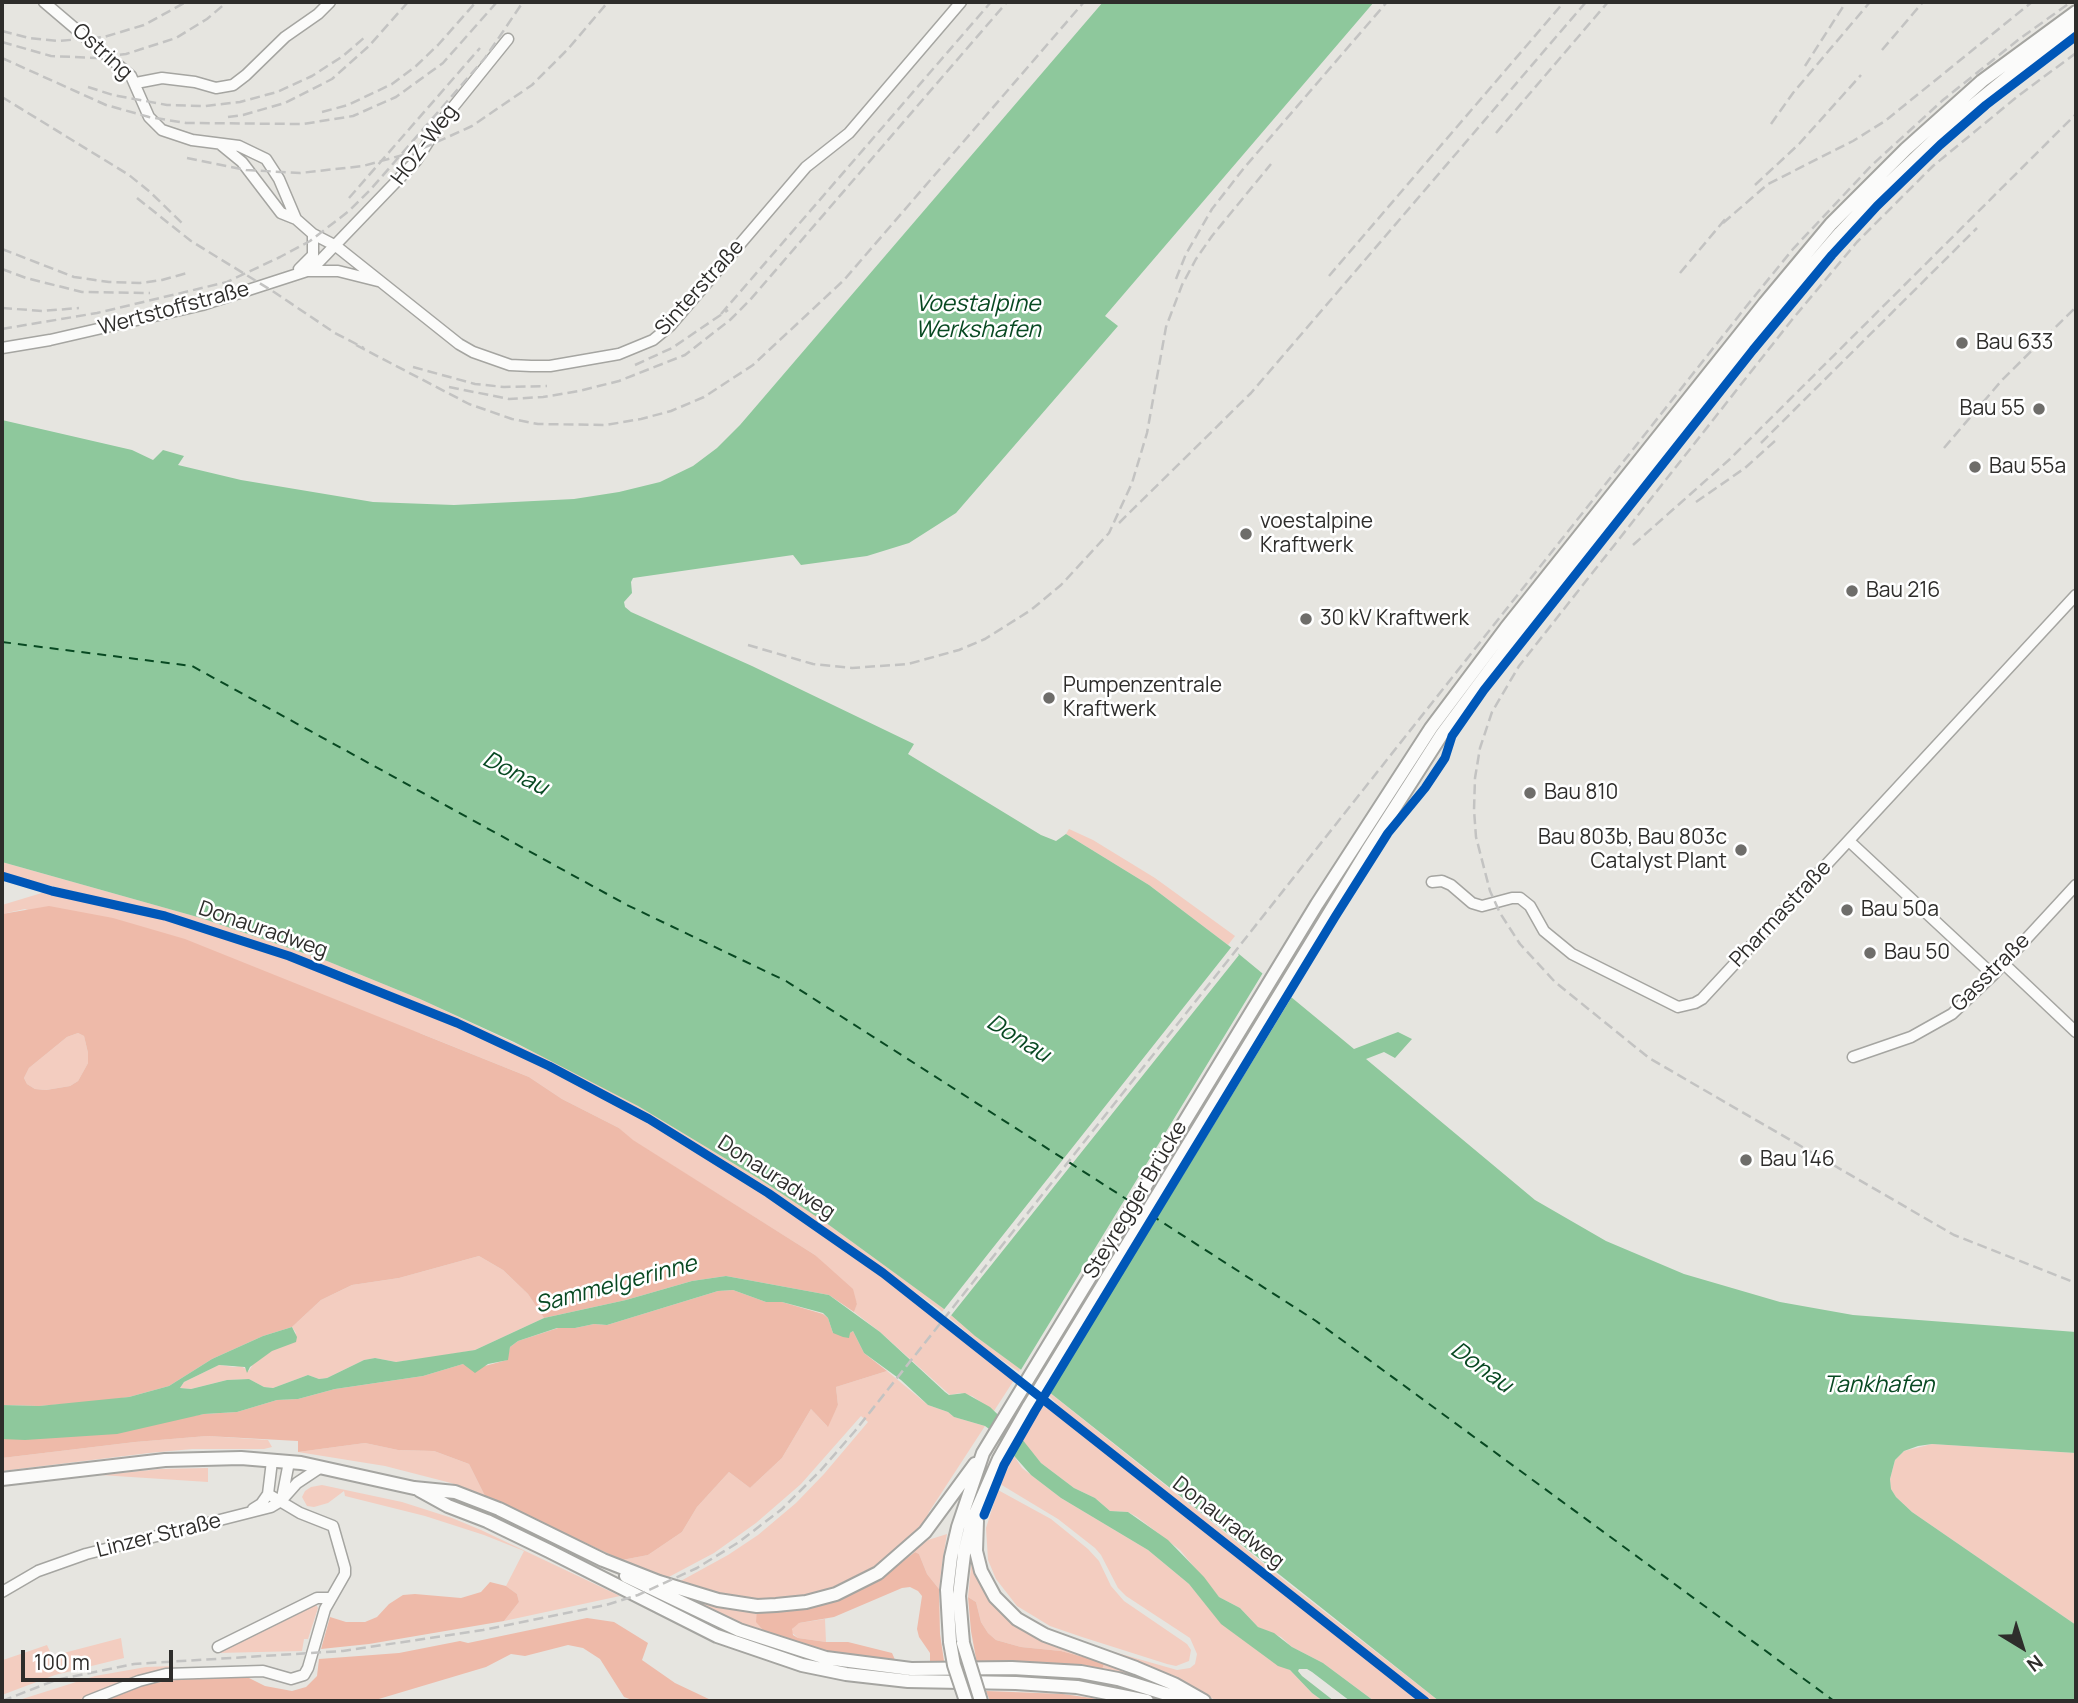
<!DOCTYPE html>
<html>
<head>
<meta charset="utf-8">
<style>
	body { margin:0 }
	#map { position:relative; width:2078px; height:1703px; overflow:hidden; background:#e6e5e0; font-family:Manrope,sans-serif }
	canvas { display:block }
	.frame { position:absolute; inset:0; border:4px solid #2e2d2b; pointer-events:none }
	.north { position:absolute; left:1987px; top:1612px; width:70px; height:70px; -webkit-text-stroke:5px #fff; paint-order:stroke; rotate:142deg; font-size:19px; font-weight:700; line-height:28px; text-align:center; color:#2e2d2b }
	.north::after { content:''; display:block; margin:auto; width:24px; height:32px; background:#2e2d2b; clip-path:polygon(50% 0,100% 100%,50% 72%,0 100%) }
	.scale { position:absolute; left:21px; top:1650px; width:152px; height:32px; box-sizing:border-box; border:4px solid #2e2d2b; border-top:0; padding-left:9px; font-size:21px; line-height:24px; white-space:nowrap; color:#2e2d2b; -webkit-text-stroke:5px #fff; paint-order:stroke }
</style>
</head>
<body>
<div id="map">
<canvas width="2078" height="1703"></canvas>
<div class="frame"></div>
<div class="north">N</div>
<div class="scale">100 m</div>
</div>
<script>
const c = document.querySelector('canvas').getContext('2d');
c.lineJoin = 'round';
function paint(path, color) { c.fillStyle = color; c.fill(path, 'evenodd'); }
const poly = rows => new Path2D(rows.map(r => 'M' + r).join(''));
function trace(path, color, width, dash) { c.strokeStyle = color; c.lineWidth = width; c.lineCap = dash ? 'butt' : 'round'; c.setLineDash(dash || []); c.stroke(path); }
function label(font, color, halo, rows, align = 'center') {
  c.font = font + ' Manrope,sans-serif'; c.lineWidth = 5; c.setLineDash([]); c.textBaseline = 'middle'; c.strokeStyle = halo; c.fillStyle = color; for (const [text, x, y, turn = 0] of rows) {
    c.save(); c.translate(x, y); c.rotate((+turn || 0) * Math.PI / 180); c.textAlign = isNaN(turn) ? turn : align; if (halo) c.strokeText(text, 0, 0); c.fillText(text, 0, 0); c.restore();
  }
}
paint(poly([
	[1069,829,1093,840,1155,878,1235,936,1228,945,1149,885,1066,834],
	[2,862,201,918,327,961,420,999,576,1072,638,1106,761,1180,829,1225,944,1309,975,1336,1020,1369,1019,1372,987,1350,939,1309,759,1183,686,1138,550,1063,459,1020,343,972,199,922,2,874],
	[45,892,165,919,289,958,416,1008,548,1069,647,1122,766,1195,881,1275,1016,1377,994,1411,972,1396,960,1393,950,1395,880,1332,854,1312,857,1303,815,1255,632,1140,619,1128,562,1099,529,1077,422,1034,25,909,2,914,2,905],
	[78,1033,84,1036,88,1053,88,1063,78,1081,70,1086,46,1090,35,1089,27,1084,24,1078,29,1068,67,1037],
	[479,1256,503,1270,528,1294,544,1318,475,1350,435,1357,396,1362,375,1358,364,1360,327,1378,319,1379,308,1375,273,1388,264,1387,249,1379,227,1380,191,1389,180,1388,184,1382,219,1365,234,1367,241,1366,249,1371,253,1364,296,1333,292,1327,321,1300,352,1285,399,1278],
	[887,1371,928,1405,948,1412,954,1417,985,1426,929,1512,924,1525,910,1540,874,1571,821,1595,763,1601,728,1597,677,1583,728,1555,758,1535,796,1503,824,1474,868,1422,861,1416,801,1484,756,1523,714,1553,665,1579,622,1560,648,1555,682,1532,697,1507,729,1472,750,1488,782,1458,811,1409,827,1426,838,1405,836,1387],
	[1050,1393,1294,1588,1439,1701,1430,1701,1383,1665,1067,1414,1049,1396],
	[1045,1401,1068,1423,1420,1701,1374,1701,1323,1663,1292,1647,1281,1637,1258,1627,1240,1608,1219,1597,1180,1550,1137,1517,1128,1512,1110,1511,1095,1498,1074,1488,1041,1463,1022,1440],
	[207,1436,268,1440,272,1447,264,1449,192,1449,149,1453,2,1471,2,1458,135,1442],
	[365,1443,398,1450,434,1451,469,1464,485,1496,451,1483,385,1466,298,1452],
	[1932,1444,2076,1453,2076,1625,1912,1512,1896,1497,1891,1489,1890,1479,1895,1460,1904,1451],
	[1014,1456,1022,1468,1061,1498,1148,1550,1189,1584,1221,1623,1270,1660,1290,1670,1312,1693,1323,1701,1217,1701,1186,1684,1079,1642,1177,1670,1190,1668,1195,1664,1197,1654,1190,1638,1126,1596,1118,1588,1101,1555,1095,1548,1058,1519,1000,1484],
	[208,1468,208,1482,100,1475,161,1469],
	[322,1485,402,1502,452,1518,481,1530,620,1596,504,1621,519,1602,517,1594,506,1586,524,1551,484,1535,425,1516,345,1496,344,1491,328,1503,314,1507,307,1506,302,1497,305,1491,311,1487],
	[998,1490,1051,1519,1088,1549,1099,1561,1111,1586,1124,1601,1187,1644,1191,1650,1189,1661,1176,1666,1167,1664,1082,1637,1050,1626,1017,1606,996,1579,988,1560,986,1528],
	[947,1534,942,1564,939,1589,927,1574,919,1554,915,1552,912,1553,928,1540],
	[972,1558,1005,1614,1170,1687,1102,1670,1104,1664,1087,1658,1061,1651,1021,1647,996,1640,988,1633,981,1622,976,1602,968,1597],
	[671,1593,727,1607,757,1610,775,1638,740,1625],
	[315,1603,318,1608,308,1639,304,1639,302,1651,217,1653],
	[825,1619,826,1642,798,1638,791,1632,794,1625,799,1623],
	[121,1638,124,1658,55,1675,2,1695,3,1660,47,1645,52,1656],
	[175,1666,132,1678,76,1701,16,1701,95,1676,146,1667]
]), '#f3cdc0');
paint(poly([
	[49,906,113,918,185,939,529,1077,562,1099,619,1128,633,1140,815,1255,853,1289,857,1304,854,1312,829,1295,726,1276,692,1281,626,1300,544,1318,528,1294,503,1270,479,1256,399,1278,352,1285,321,1300,292,1327,263,1336,212,1359,169,1386,129,1397,102,1401,39,1406,2,1405,2,914],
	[78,1033,84,1036,88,1053,88,1063,78,1081,70,1086,46,1090,35,1089,27,1084,24,1078,29,1068,67,1037],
	[733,1290,766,1302,782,1302,823,1314,828,1318,833,1333,850,1333,853,1331,864,1353,887,1371,836,1387,838,1405,828,1427,811,1409,782,1458,750,1488,729,1472,697,1507,682,1532,648,1555,622,1560,485,1496,469,1464,434,1451,398,1450,365,1443,298,1452,298,1441,207,1436,135,1442,2,1458,2,1439,58,1437,204,1414,237,1412,277,1400,298,1399,335,1389,423,1376,463,1364,481,1367,507,1360,510,1347,518,1341,558,1328,575,1328,594,1324,607,1325,718,1291],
	[915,1552,919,1554,927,1574,939,1589,940,1634,944,1661,941,1664,930,1663,930,1653,919,1637,917,1629,922,1596,918,1591,910,1587,902,1588,834,1617,799,1623,792,1629,793,1635,798,1638,826,1642,848,1642,892,1653,896,1662,832,1653,786,1641,775,1638,763,1630,756,1622,757,1610,807,1608,844,1597,886,1574],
	[490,1582,506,1586,517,1594,519,1602,504,1621,369,1644,321,1649,330,1617,346,1622,365,1622,377,1617,389,1604,403,1595,415,1594,461,1598,481,1592],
	[968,1597,976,1602,981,1622,988,1633,996,1640,1021,1647,1061,1651,1087,1658,1104,1664,1102,1670,977,1664,971,1631],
	[587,1618,614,1622,648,1643,642,1660,675,1683,713,1701,635,1701,624,1697,600,1659,583,1648,568,1645,525,1656,511,1654,486,1667,372,1701,103,1701,140,1685,184,1679,247,1677,265,1686,292,1691,306,1687,317,1676,319,1659,399,1653,460,1641,468,1643],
	[986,1691,1063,1694,1113,1701,990,1701]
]), '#eebaa9');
paint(poly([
	[1103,2,1374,2,1105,316,1118,326,956,513,909,543,867,556,801,565,793,555,633,578,631,582,632,593,624,602,625,607,631,612,752,666,914,744,908,754,1041,835,1056,841,1066,834,1149,885,1228,945,1354,1049,1398,1032,1412,1039,1395,1058,1384,1052,1366,1059,1535,1200,1606,1241,1684,1274,1780,1302,1853,1315,2076,1332,2076,1453,1932,1444,1918,1446,1904,1451,1895,1460,1890,1479,1891,1489,1896,1497,1912,1512,2076,1625,2076,1701,1439,1701,1020,1369,975,1336,944,1309,829,1225,761,1180,638,1106,514,1042,420,999,327,961,201,918,2,862,2,420,132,450,153,460,163,450,184,456,178,465,241,480,373,502,454,505,574,499,619,492,660,482,693,466,717,448,740,425],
	[726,1276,829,1295,880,1332,945,1392,949,1395,965,1393,990,1407,1018,1434,1041,1463,1074,1488,1095,1498,1110,1511,1128,1512,1168,1540,1204,1577,1219,1597,1240,1608,1258,1627,1274,1633,1292,1647,1323,1663,1374,1701,1350,1701,1312,1672,1307,1669,1299,1669,1298,1671,1302,1676,1334,1701,1323,1701,1312,1693,1290,1670,1278,1666,1221,1624,1189,1584,1148,1550,1061,1498,1031,1475,992,1431,985,1426,954,1417,948,1412,928,1405,901,1380,864,1353,853,1331,850,1333,849,1338,843,1337,833,1333,828,1318,823,1313,782,1302,766,1302,733,1290,718,1291,607,1325,594,1324,575,1328,557,1328,518,1341,510,1347,508,1360,488,1364,475,1373,463,1364,423,1376,335,1389,298,1399,277,1400,237,1412,204,1414,117,1434,25,1440,2,1439,2,1405,39,1406,129,1397,169,1386,212,1359,263,1336,292,1327,297,1337,296,1342,272,1351,250,1367,247,1373,245,1367,219,1365,184,1382,180,1388,191,1389,227,1380,249,1379,264,1387,273,1388,308,1375,319,1379,327,1378,364,1360,375,1358,396,1362,475,1350,544,1318,626,1300,692,1281]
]), '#8ec89c');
paint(poly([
	[1233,945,1240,951,1238,954,1239,955,949,1318,942,1312],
	[1264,971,1293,995,1048,1396,1019,1373]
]), '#e6e5e0');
trace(poly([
	[2,642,192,666,627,905,786,981,1131,1202],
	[1151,1215,1316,1321,1834,1701]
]), '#084922', 2, [9, 7]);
const minor = poly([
	[44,2,131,76,149,117,162,130,192,140,239,146,266,159,279,179,296,219],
	[136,83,162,78,195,82,216,88,233,85,246,75,285,37,318,14,330,2],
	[220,144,242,162,281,213,296,219,313,234,336,246,459,344,473,352,510,365,531,366,550,366,619,354,653,340,670,326,806,167,849,133,961,2],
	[299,269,313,255,313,234],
	[307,271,338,271,378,281],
	[2,348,50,340,202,305,307,271,315,266,416,161,441,122,508,39],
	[1849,841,1993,975],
	[1432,882,1442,881,1451,885,1472,903,1482,906,1512,898,1520,898,1530,906,1544,931,1572,954,1678,1007,1695,1003,1702,999,2076,595],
	[2004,964,2076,1032],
	[1853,1057,1911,1037,1952,1014,1993,975,2076,885],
	[282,1498,289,1462],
	[253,1509,261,1504,268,1494,272,1461],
	[2,1592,38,1571,86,1554,271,1507,281,1501,297,1483,321,1467],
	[218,1647,317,1598,330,1598],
	[88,1701,139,1681,166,1674,263,1671,291,1679,304,1675,308,1668,325,1609,345,1574,345,1568,333,1526,300,1513,268,1494]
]);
const major = poly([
	[2,1479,165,1460,241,1458,301,1463,414,1488,455,1492,499,1509,603,1560,659,1582,718,1600,757,1606,776,1605,806,1602,836,1594,878,1573,925,1532,975,1464],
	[419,1490,448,1506,487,1521,549,1551,717,1636,802,1665,846,1674,908,1681,1016,1683,1077,1687,1147,1701],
	[977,1521,976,1551,981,1571,995,1597,1017,1619,1045,1635,1136,1668,1174,1684,1204,1701],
	[626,1576,739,1630,826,1658,911,1669,1012,1668,1081,1672,1118,1679,1189,1701],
	[950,1642,947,1590,951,1557,958,1527,983,1453,1317,904,1431,728,1506,628,1765,303,1831,224,1906,149,1982,81,2076,12],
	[963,1643,959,1596,964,1554,972,1521,999,1459,1029,1406,1367,851,1442,734,1517,633,1775,308,1840,233,1871,200,1955,120,2019,68,2076,26]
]);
trace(minor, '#a5a5a1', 13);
trace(major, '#a5a5a1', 16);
trace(minor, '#fbfbfa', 10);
trace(major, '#fbfbfa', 12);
trace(poly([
	[2,31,29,38,58,41,104,37,144,25,186,2],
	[2,42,51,56,96,58,126,54,176,38,207,19,227,2],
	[1882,50,1923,2],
	[2076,53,2018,96,1933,166,1857,242,1791,321,1519,666,1492,712,1480,748,1475,778,1474,810,1476,837,1490,891,1500,913,1520,944,1555,982,1649,1058,1954,1235,2076,1283],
	[2,58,106,105,149,117,186,123,303,124,353,116,396,97,443,63,497,2],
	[1805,66,1846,2],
	[88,87,113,95,167,105,205,106,240,102,277,92,312,76,343,56,365,37],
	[2,97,129,175,150,192,183,224],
	[322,112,348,105,392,84,416,66,438,45,476,2],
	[228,117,243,115,285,103,332,79,369,46,408,2],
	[1771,124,1793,93,1870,2],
	[1496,133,1608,2],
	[187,158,246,170,300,173,363,166,417,151,472,126,532,85,568,49,608,2],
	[1755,185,1799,144,1861,75],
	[137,198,191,241,274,292,335,333,364,348],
	[349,198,480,48],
	[1723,223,1768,184,1853,141,1885,121,2032,2],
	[2,249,74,277,109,282,140,283,162,280,187,273],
	[2,269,26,278,82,292,150,293],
	[1680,273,1727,217],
	[1329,276,1564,2],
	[1176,279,1186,254,1212,209,1244,168,1387,2],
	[2,308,42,311,79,308],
	[721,314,991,2],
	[2,329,97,313,227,282,280,257,310,241,349,211,371,189,485,58,523,2],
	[356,345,469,404,512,419,538,424,606,425,641,419,671,411,704,397,753,365,844,280,1084,2],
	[635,365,672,348,728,310],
	[413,367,475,384,504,387,547,386],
	[449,387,509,399,543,397,579,391,619,381,685,355,730,320,750,300,1007,2],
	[1761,443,1977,228],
	[1944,448,2002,380,2076,307],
	[1696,502,1745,468,1776,440],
	[1119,523,1251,393,1586,2],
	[1633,545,1730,459,2076,114],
	[748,645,813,664,852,668,908,664,959,650,985,639,1031,610,1061,585,1109,533,1132,483,1147,433,1166,327,1182,285,1196,259,1212,236,1271,164],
	[2,1701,56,1680,134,1664,343,1651,483,1630,606,1605,638,1595,697,1568,739,1542,782,1509,821,1470,855,1431,1745,308,1793,249,1871,166,1943,100,2018,40,2071,2]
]), '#c3c3c2', 2.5, [10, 5]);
const majorBridge = poly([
	[950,1642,954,1665,966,1701],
	[963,1643,981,1701]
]);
trace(majorBridge, '#a5a5a1', 16, []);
trace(majorBridge, '#fbfbfa', 12);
trace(poly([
	[2,876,52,891,165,916,289,956,457,1023,549,1066,649,1119,768,1193,883,1273,1425,1701],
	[984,1515,1004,1465,1035,1411,1335,917,1388,833,1425,788,1445,758,1452,736,1484,690,1753,350,1832,255,1877,206,1940,145,1986,105,2076,36]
]), '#0057b8', 9);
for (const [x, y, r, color] of [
	[1962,343,7,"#6e6d6a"],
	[2039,409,7,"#6e6d6a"],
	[1975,467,7,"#6e6d6a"],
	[1246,534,7,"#6e6d6a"],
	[1852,591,7,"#6e6d6a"],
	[1306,619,7,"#6e6d6a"],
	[1049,698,7,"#6e6d6a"],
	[1530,793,7,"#6e6d6a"],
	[1741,850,7,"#6e6d6a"],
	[1847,910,7,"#6e6d6a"],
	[1870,953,7,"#6e6d6a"],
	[1746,1160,7,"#6e6d6a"]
]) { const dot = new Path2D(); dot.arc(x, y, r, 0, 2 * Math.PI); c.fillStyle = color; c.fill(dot); trace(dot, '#fff', 2.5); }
label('21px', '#2e2d2b', '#fff', [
	["Ostring",102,52,42],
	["HOZ-Weg",425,145,-53],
	["Sinterstraße",700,288,-48],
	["Wertstoffstraße",174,309,-15],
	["Pharmastraße",1781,914,-47],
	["Donauradweg",263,930,19],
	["Gasstraße",1991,973,-45],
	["Donauradweg",776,1178,33],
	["Steyregger Brücke",1136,1200,-59],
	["Donauradweg",1228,1523,38],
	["Linzer Straße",159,1536,-14]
]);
label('21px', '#2e2d2b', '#fff', [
	["Bau 633",1976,343],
	["Bau 55",2025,409,"right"],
	["Bau 55a",1989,467],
	["voestalpine",1260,522],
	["Kraftwerk",1260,546],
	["Bau 216",1866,591],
	["30 kV Kraftwerk",1320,619],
	["Pumpenzentrale",1063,686],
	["Kraftwerk",1063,710],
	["Bau 810",1544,793],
	["Bau 803b, Bau 803c",1727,838,"right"],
	["Catalyst Plant",1727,862,"right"],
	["Bau 50a",1861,910],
	["Bau 50",1884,953],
	["Bau 146",1760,1160]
], 'left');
label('italic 23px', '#084922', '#fff', [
	["Voestalpine",978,305],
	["Werkshafen",978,331],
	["Donau",515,774,27],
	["Donau",1018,1039,32],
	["Sammelgerinne",616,1285,-15],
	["Donau",1481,1368,36],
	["Tankhafen",1879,1386]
]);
</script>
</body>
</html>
